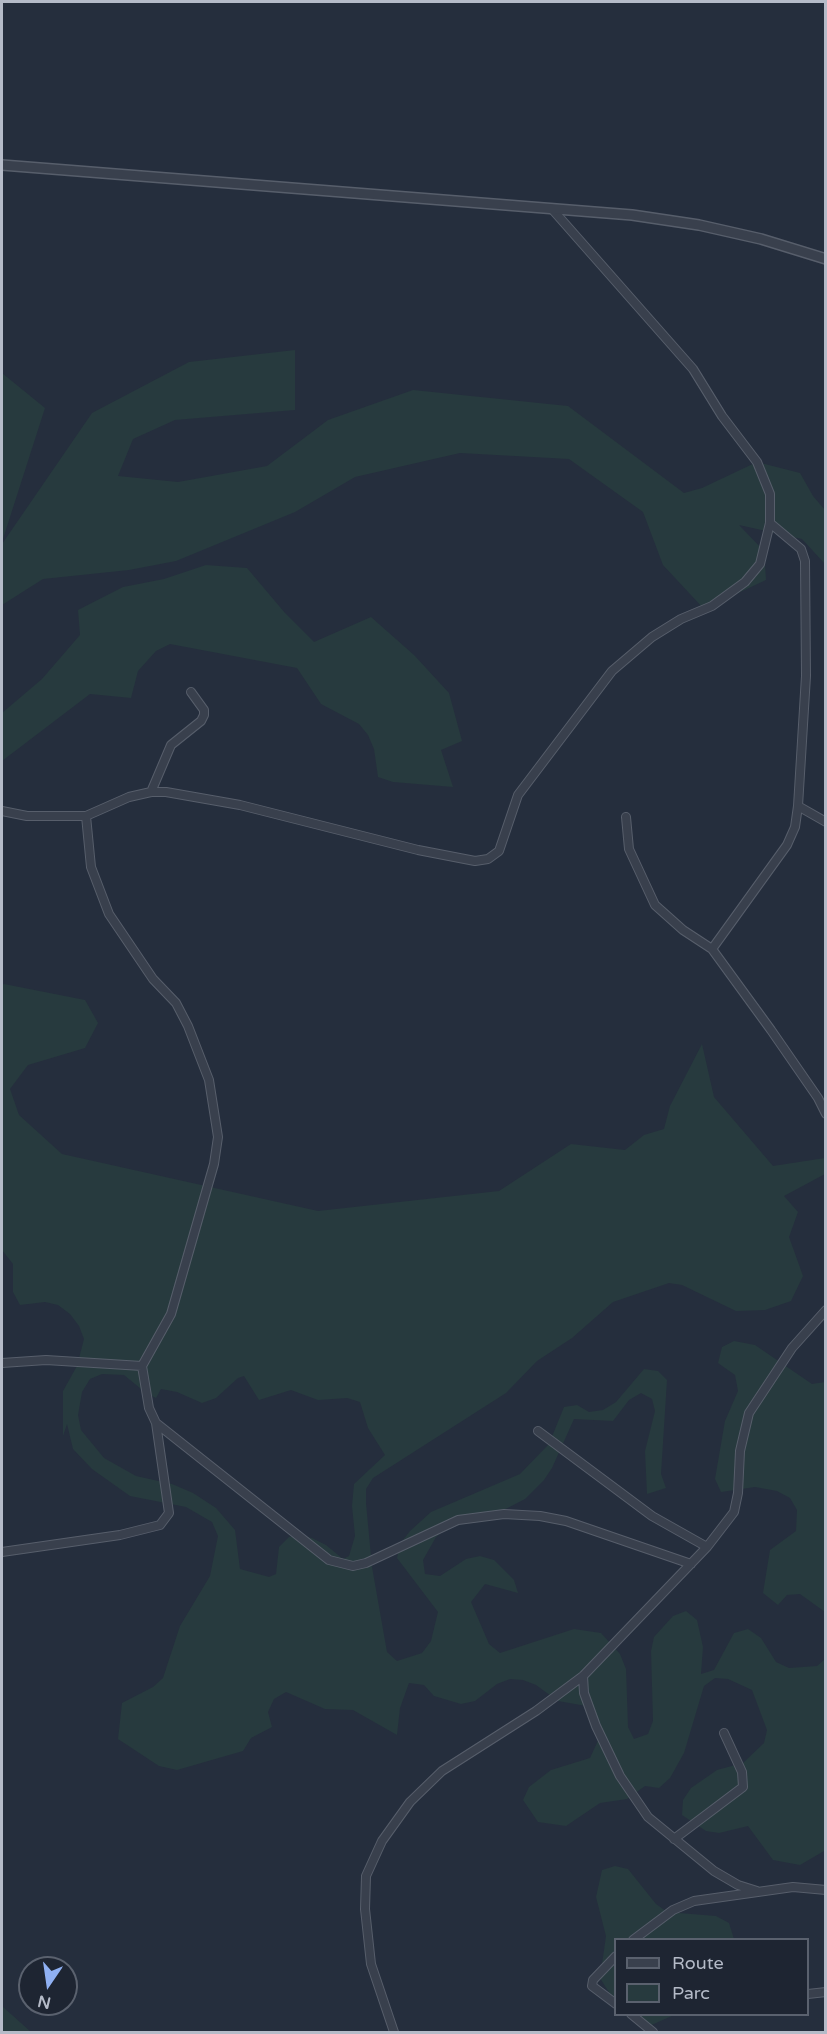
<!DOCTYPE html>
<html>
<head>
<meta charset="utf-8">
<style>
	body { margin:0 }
	#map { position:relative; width:827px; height:2034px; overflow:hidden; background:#252e3d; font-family:"Varela Round",sans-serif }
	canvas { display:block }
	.frame { position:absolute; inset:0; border:3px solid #b5bbc8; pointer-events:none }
	.legend { position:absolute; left:614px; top:1938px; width:195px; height:78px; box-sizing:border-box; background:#1e2532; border:2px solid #5a616e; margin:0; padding:8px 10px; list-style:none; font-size:18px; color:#b5bbc8 }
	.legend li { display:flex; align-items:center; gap:12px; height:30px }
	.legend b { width:30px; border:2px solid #5a616e }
	.north { position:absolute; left:18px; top:1956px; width:60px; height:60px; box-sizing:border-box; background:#1e2532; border:2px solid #5a616e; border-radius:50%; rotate:193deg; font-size:16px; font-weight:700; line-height:24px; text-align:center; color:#b5bbc8 }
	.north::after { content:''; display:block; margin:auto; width:21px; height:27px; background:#8fb0f3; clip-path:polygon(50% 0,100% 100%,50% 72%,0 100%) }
</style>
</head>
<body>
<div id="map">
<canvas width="827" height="2034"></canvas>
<div class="frame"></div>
<ul class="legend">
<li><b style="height:8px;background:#39404d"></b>Route</li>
<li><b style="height:16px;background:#273a3e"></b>Parc</li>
</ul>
<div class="north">N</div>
</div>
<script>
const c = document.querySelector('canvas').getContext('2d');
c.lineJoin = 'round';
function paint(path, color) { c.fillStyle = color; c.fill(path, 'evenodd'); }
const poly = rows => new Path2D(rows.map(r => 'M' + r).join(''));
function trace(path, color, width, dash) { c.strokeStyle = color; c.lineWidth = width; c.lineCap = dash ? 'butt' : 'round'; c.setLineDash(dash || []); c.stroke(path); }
paint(poly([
	[295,350,295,410,175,420,133,439,118,476,178,482,267,466,328,420,413,390,568,406,684,493,702,488,757,462,800,473,813,496,825,510,825,564,802,539,739,525,764,551,766,580,704,609,663,565,643,512,569,459,460,453,355,477,295,512,176,561,129,570,43,579,2,605,2,544,92,413,189,362],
	[2,373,45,408,2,542],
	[206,565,247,568,285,613,314,642,371,617,414,655,449,693,462,741,441,750,453,787,393,782,378,777,374,749,368,735,359,724,321,704,297,668,170,644,156,651,138,671,131,698,90,694,2,761,2,713,42,679,80,635,78,610,123,587,164,579],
	[4,984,85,1000,98,1023,85,1048,28,1065,10,1089,19,1115,62,1154,318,1211,499,1191,571,1144,625,1150,644,1135,664,1129,670,1106,702,1044,714,1097,773,1166,825,1158,825,1174,784,1196,798,1212,789,1237,803,1276,791,1301,765,1310,736,1311,682,1285,669,1283,613,1302,572,1338,537,1361,506,1393,373,1478,366,1489,366,1503,372,1567,387,1652,397,1661,422,1653,431,1641,438,1612,397,1558,400,1544,410,1531,431,1512,520,1474,549,1444,564,1407,577,1405,589,1412,603,1410,616,1402,644,1369,658,1371,667,1380,661,1474,666,1488,647,1494,645,1451,655,1411,652,1399,641,1393,629,1400,613,1421,574,1419,552,1468,544,1480,525,1499,494,1515,458,1520,436,1537,423,1560,425,1574,440,1576,466,1559,480,1556,494,1560,514,1580,518,1593,485,1584,471,1602,489,1644,500,1653,574,1629,601,1633,620,1654,626,1669,628,1727,634,1739,648,1734,653,1721,651,1651,654,1637,673,1616,686,1611,697,1620,703,1647,701,1674,714,1670,734,1633,748,1629,761,1638,776,1662,789,1668,817,1666,825,1659,824,1851,800,1865,773,1860,748,1826,719,1833,706,1831,682,1815,683,1800,691,1788,717,1770,743,1763,764,1743,767,1730,752,1690,728,1679,715,1678,704,1686,684,1753,670,1778,659,1788,645,1786,627,1799,600,1803,566,1826,538,1822,523,1800,529,1787,551,1770,590,1758,602,1732,592,1707,558,1701,536,1685,523,1680,510,1679,497,1684,475,1701,461,1704,434,1696,424,1685,409,1683,400,1708,397,1735,353,1710,325,1709,286,1692,274,1699,268,1712,272,1727,251,1738,243,1751,177,1770,159,1766,118,1739,122,1703,153,1687,163,1678,180,1626,210,1576,218,1536,212,1522,186,1507,130,1496,92,1469,73,1449,67,1424,63,1436,63,1391,77,1366,84,1339,79,1326,70,1314,58,1305,45,1302,20,1305,13,1292,13,1264,2,1250,2,985],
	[102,1374,124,1375,146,1393,156,1398,161,1389,177,1392,202,1403,216,1398,238,1378,244,1376,259,1400,291,1390,318,1400,347,1398,360,1402,368,1428,385,1455,354,1484,352,1506,355,1536,349,1556,343,1559,326,1545,312,1538,297,1535,289,1537,279,1547,276,1574,269,1577,240,1569,235,1530,216,1508,193,1493,172,1484,136,1476,104,1458,81,1430,78,1415,82,1392,90,1379],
	[734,1341,755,1345,812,1384,825,1382,825,1612,800,1594,787,1595,778,1605,763,1593,770,1550,796,1531,797,1510,790,1498,777,1491,755,1487,721,1492,715,1479,725,1421,738,1391,735,1375,718,1363,722,1347],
	[615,1866,628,1869,656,1904,667,1912,716,1916,729,1923,734,1939,616,1940,615,2002,600,1978,606,1936,596,1897,602,1870],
	[2,2006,31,2032,2,2032],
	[631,2015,674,2015,647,2027]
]), '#273a3e');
const minor = poly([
	[770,523,801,549,805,561,806,676,798,806,795,827,787,845,712,949,771,1030,818,1098,826,1114],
	[151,792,171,745,201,721,204,715,204,710,191,692],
	[798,806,826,822],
	[2,811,27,816,86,816,129,797,151,792,166,792,240,805,418,850,475,861,488,859,499,851,518,795,612,671,652,637,681,619,712,606,745,582,760,564,770,523,770,494,757,462,722,416,693,369,552,209],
	[626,817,629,849,655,905,683,930,712,949],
	[2,1363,46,1360,142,1366,171,1314,214,1164,218,1137,209,1080,188,1026,176,1003,153,979,109,914,91,867,86,816],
	[142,1366,149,1408,156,1423,329,1560,353,1566,366,1563,458,1520,504,1514,540,1516,566,1521,691,1564],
	[538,1431,652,1516,707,1547],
	[2,1552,120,1535,160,1525,169,1513,156,1423],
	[583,1676,584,1693,596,1726,620,1776,648,1817,714,1871,738,1885,757,1891],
	[674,1839,743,1787,742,1772,724,1733],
	[633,1940,673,1910,694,1901,793,1887,826,1890],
	[616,1956,593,1980,592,1986,616,2004],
	[808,1994,826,1992],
	[631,2014,653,2032],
	[394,2032,371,1964,365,1909,366,1876,382,1841,410,1802,442,1771,536,1711,583,1676,707,1547,734,1512,738,1493,740,1451,749,1413,792,1348,826,1310]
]);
const tertiary = poly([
	[2,165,632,215,699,225,761,239,826,259]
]);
trace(minor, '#575e6b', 10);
trace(tertiary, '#575e6b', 12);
trace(minor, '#39404d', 8);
trace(tertiary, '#39404d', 9);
</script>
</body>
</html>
